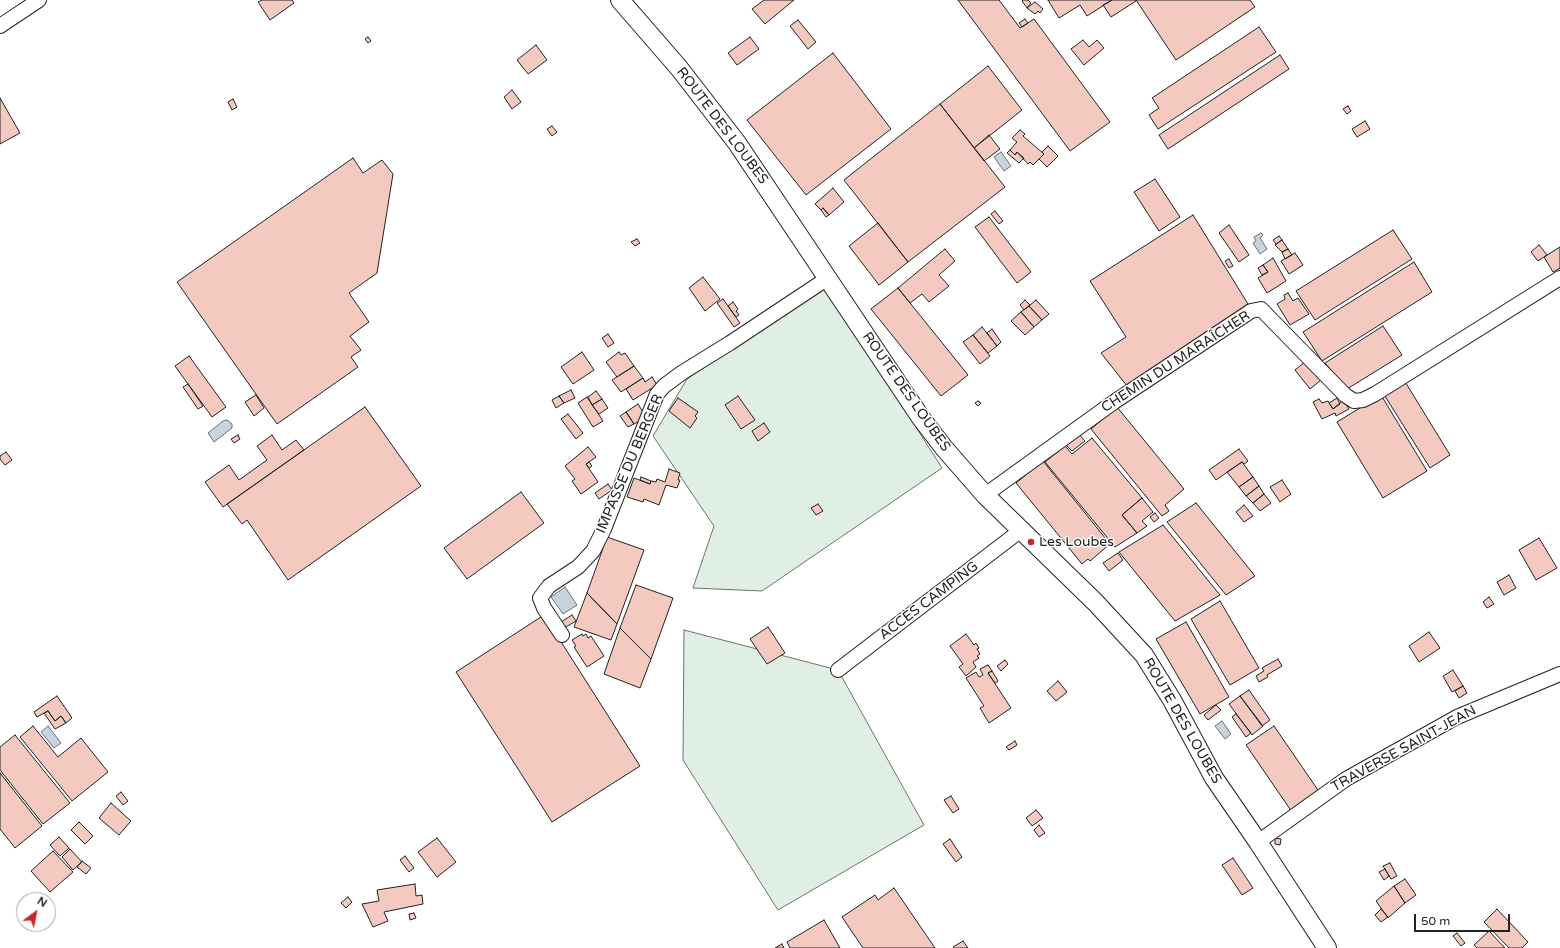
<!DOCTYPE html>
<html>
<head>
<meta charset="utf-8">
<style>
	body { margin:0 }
	#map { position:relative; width:1560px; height:948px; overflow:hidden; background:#fff; font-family:"Varela Round",sans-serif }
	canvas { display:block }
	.north { position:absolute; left:16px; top:892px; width:40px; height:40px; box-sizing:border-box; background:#fff; border:1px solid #a7a7a7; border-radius:50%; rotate:32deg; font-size:11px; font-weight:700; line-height:16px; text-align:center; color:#222 }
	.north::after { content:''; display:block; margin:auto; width:14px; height:18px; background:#c62828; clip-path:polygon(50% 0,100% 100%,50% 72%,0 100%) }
	.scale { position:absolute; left:1414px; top:914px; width:96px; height:18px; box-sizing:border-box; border:2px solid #222; border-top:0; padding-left:5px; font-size:12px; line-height:14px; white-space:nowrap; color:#222; -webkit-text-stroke:3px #fff; paint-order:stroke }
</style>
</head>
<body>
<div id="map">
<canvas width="1560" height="948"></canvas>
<div class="north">N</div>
<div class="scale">50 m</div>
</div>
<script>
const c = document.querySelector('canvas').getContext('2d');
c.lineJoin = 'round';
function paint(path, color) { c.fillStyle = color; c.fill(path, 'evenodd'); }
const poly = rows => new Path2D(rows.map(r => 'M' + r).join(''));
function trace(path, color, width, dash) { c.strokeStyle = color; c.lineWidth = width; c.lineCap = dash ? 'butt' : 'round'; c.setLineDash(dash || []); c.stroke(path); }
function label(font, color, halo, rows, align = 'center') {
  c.font = font + ' "Varela Round",sans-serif'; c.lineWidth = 3; c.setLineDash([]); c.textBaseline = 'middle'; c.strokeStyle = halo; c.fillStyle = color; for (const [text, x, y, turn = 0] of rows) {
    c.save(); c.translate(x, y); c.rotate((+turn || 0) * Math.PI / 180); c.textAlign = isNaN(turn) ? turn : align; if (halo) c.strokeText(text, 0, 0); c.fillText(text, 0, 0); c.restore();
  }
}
const green = poly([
	[826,286,942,468,762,591,693,588,714,526,653,436,687,379,826,286],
	[684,630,838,670,924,825,778,910,683,760,684,630]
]);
paint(green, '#e0efe3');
trace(green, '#6f6f6f', 1);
const water = poly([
	[1001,152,1011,166,1004,171,994,157,1001,152],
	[1261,233,1263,235,1260,238,1267,249,1260,254,1253,243,1256,241,1254,237,1261,233],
	[227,420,232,424,232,428,214,442,208,433,223,421,227,420],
	[565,587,577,605,563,614,551,597,565,587],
	[1222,721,1231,734,1225,739,1215,726,1222,721],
	[48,726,61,743,54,748,41,732,48,726]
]);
paint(water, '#c7d3dd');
trace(water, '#6f6f6f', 1);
const building = poly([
	[262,0,292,0,294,3,270,20,258,2,262,0],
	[764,0,794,0,765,24,752,9,764,0],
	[958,0,999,0,1020,28,1034,19,1110,122,1070,151,958,0],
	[1023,0,1028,0,1031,3,1027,8,1022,1,1023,0],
	[1048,0,1112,0,1087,16,1080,5,1059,18,1048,0],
	[1112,0,1136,0,1136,1,1111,17,1103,5,1112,0],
	[1136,0,1250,0,1255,7,1176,60,1136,0],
	[1035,2,1043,9,1040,13,1038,11,1035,14,1027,8,1035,2],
	[1025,19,1028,23,1022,27,1019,23,1025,19],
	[798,20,816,42,808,49,790,26,798,20],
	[1259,27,1276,52,1158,129,1149,115,1159,108,1152,98,1259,27],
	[368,37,371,41,368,43,365,39,368,37],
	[750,37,759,49,737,65,728,53,750,37],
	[1083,40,1089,47,1097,40,1104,48,1084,65,1071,49,1083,40],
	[536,45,547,60,528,74,517,60,536,45],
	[833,53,891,129,806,195,747,120,833,53],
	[1280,55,1289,69,1168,149,1159,135,1280,55],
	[988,66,1022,110,974,148,940,104,988,66],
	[512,90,521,102,512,109,504,97,512,90],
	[0,98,20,133,0,144,0,98],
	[233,99,237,107,232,110,228,102,233,99],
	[940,104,1005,187,908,262,844,180,940,104],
	[1348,106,1351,111,1347,114,1343,109,1348,106],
	[1365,121,1370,129,1357,137,1352,129,1365,121],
	[552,126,557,132,552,136,547,129,552,126],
	[1020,130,1025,134,1023,136,1044,154,1033,165,1030,162,1028,164,1017,152,1015,155,1010,150,1017,142,1012,138,1020,130],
	[989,135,1000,149,984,161,974,148,989,135],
	[1048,146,1058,156,1047,167,1039,159,1044,154,1042,152,1048,146],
	[1010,150,1015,155,1017,152,1024,158,1019,163,1007,153,1010,150],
	[353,158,363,173,382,160,393,174,377,273,349,293,369,322,350,336,361,350,351,357,358,367,277,424,177,282,353,158],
	[1155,179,1180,217,1159,231,1134,192,1155,179],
	[833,188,844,202,829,215,823,208,821,210,815,204,833,188],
	[823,208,829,215,826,217,821,210,823,208],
	[995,211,1003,221,999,224,991,214,995,211],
	[1193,215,1248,304,1127,386,1101,353,1126,337,1090,281,1193,215],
	[989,217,1031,272,1017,283,975,227,989,217],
	[878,223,908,262,879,285,849,246,878,223],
	[1229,225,1249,255,1239,262,1219,233,1229,225],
	[1393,230,1412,259,1315,320,1296,291,1393,230],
	[1279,236,1282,240,1276,244,1273,240,1279,236],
	[637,239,640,243,635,246,631,242,637,239],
	[1282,240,1288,249,1282,252,1275,245,1282,240],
	[1539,245,1547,255,1538,261,1531,252,1539,245],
	[1560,247,1560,268,1553,272,1544,257,1560,247],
	[945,249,955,261,939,275,949,286,929,302,922,294,910,303,898,288,945,249],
	[1288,249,1292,255,1285,259,1282,252,1288,249],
	[1295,253,1303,265,1289,274,1281,261,1295,253],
	[1273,258,1286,281,1267,293,1258,278,1268,272,1263,265,1273,258],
	[1229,259,1233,266,1229,268,1225,261,1229,259],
	[1414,262,1432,292,1322,361,1303,332,1414,262],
	[1263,265,1268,272,1262,275,1258,268,1263,265],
	[703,277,720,299,705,311,689,288,703,277],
	[898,288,968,375,941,396,871,309,898,288],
	[1288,293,1293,301,1298,298,1309,314,1290,325,1277,304,1285,299,1284,295,1288,293],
	[723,299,740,323,734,327,717,303,723,299],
	[1025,300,1030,305,1024,310,1020,305,1025,300],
	[1036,300,1049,314,1042,320,1029,306,1036,300],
	[733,302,738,309,736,311,739,315,736,317,728,306,733,302],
	[1029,306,1042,320,1034,327,1021,312,1029,306],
	[1021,312,1034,327,1025,335,1011,321,1021,312],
	[1383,326,1402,355,1347,389,1325,363,1383,326],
	[982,327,997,346,988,353,973,335,982,327],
	[992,329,1001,342,997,346,987,333,992,329],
	[608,334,614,343,608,347,602,338,608,334],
	[973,335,990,356,980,364,963,342,973,335],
	[582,352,594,370,573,384,561,367,582,352],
	[619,352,621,355,625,353,634,366,617,377,606,362,619,352],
	[189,356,226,407,212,417,175,366,189,356],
	[1306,361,1321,380,1310,389,1295,370,1306,361],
	[634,366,643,378,621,392,612,380,634,366],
	[652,377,657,385,633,400,626,389,643,378,645,382,652,377],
	[1404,380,1450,455,1430,468,1383,393,1404,380],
	[188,384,203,406,198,409,183,387,188,384],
	[571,390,575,398,564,403,559,396,571,390],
	[596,391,602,399,592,405,588,397,596,391],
	[256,395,264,408,254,416,245,402,256,395],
	[1381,395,1427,471,1383,498,1337,422,1381,395],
	[559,396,564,403,556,408,552,400,559,396],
	[738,396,755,420,741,429,725,405,738,396],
	[587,397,603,421,593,427,578,403,587,397],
	[678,398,698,412,695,416,697,418,690,428,669,411,678,398],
	[1337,398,1340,404,1333,409,1329,403,1337,398],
	[602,399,608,408,599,414,592,405,602,399],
	[1319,399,1322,403,1328,401,1333,409,1343,400,1349,409,1336,416,1335,413,1322,419,1313,402,1319,399],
	[978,401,981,403,978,406,975,403,978,401],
	[638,404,646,417,634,424,626,412,638,404],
	[365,407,421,486,288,580,247,520,242,524,227,504,365,407],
	[1117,407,1184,489,1165,505,1169,511,1162,516,1091,429,1117,407],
	[626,412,634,424,628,427,620,416,626,412],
	[568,414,583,433,576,439,561,419,568,414],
	[764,423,770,432,758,441,752,431,764,423],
	[1078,433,1085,441,1072,451,1065,444,1078,433],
	[238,435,240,439,234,443,231,439,238,435],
	[272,435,282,450,296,440,304,450,223,507,205,482,229,465,239,480,267,460,257,446,272,435],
	[1092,438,1142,498,1122,515,1137,533,1115,547,1045,462,1065,446,1072,454,1092,438],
	[588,447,596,457,586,464,598,482,581,494,572,481,575,479,565,466,588,447],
	[1239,449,1248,461,1244,464,1242,462,1216,480,1209,470,1239,449],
	[6,452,12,460,5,465,0,459,0,456,6,452],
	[1043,461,1110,544,1090,561,1088,559,1082,564,1016,483,1043,461],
	[589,462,592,466,589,468,586,464,589,462],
	[1242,462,1253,477,1239,487,1227,472,1242,462],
	[669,469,680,473,678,480,680,480,677,488,666,485,659,505,644,499,643,502,627,497,634,478,650,484,651,481,656,482,657,479,665,482,669,469],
	[641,477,651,481,650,484,640,480,641,477],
	[1253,477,1259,486,1246,496,1239,487,1253,477],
	[1282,480,1291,494,1280,502,1270,487,1282,480],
	[608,484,612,490,599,499,595,493,608,484],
	[1259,486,1264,494,1253,503,1246,496,1259,486],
	[521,492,544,523,467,579,444,548,521,492],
	[1264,494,1271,503,1260,511,1253,503,1264,494],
	[1142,498,1153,512,1142,521,1147,526,1137,533,1122,515,1142,498],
	[1196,503,1255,576,1226,595,1167,522,1196,503],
	[818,504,823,511,816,515,811,508,818,504],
	[1244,505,1253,516,1244,522,1236,512,1244,505],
	[1155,513,1159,518,1154,522,1150,517,1155,513],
	[1163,525,1220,595,1175,621,1119,552,1163,525],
	[607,537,644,550,617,624,587,593,607,537],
	[1539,538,1557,568,1536,580,1519,550,1539,538],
	[1118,553,1123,560,1109,571,1103,563,1118,553],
	[1509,575,1516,588,1504,595,1497,582,1509,575],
	[636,585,673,598,651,659,620,628,636,585],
	[587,593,617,624,611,640,574,627,587,593],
	[1489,597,1494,604,1487,608,1483,602,1489,597],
	[1220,601,1259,668,1230,685,1191,619,1220,601],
	[544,615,640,766,552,822,456,672,544,615],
	[572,615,576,621,564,628,561,622,572,615],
	[1186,622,1229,697,1200,714,1156,639,1186,622],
	[768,627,785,653,767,664,750,639,768,627],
	[620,628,651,659,640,688,604,674,620,628],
	[1429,632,1440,648,1419,662,1409,646,1429,632],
	[582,634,583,636,586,634,588,638,591,636,604,656,587,667,574,647,576,646,572,640,582,634],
	[966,634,974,645,976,643,979,648,977,649,980,654,977,656,979,658,973,662,976,667,966,676,959,667,963,664,950,646,966,634],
	[1278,659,1282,666,1267,675,1268,677,1259,682,1256,676,1264,671,1262,668,1278,659],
	[1005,660,1008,664,1001,671,997,666,1005,660],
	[988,665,992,671,988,673,1011,708,989,723,980,708,984,706,966,678,976,672,979,677,983,675,980,669,988,665],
	[1453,670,1463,686,1452,692,1443,676,1453,670],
	[992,671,998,681,995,683,988,673,992,671],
	[1058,681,1067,692,1056,701,1047,691,1058,681],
	[1463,686,1467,693,1459,698,1455,691,1463,686],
	[1249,690,1270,720,1262,726,1240,696,1249,690],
	[57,696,72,718,66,723,61,716,55,721,48,711,37,717,34,712,57,696],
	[1240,696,1263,726,1252,735,1229,704,1240,696],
	[1216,705,1221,710,1208,720,1204,715,1216,705],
	[48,711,55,721,61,716,66,723,55,729,44,713,48,711],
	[1236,714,1251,733,1246,737,1232,717,1236,714],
	[33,726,58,757,81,738,108,772,72,801,20,737,33,726],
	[1274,726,1320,793,1292,812,1246,745,1274,726],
	[15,735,70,803,43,824,0,770,0,747,15,735],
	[1015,741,1017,745,1009,750,1006,747,1015,741],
	[0,773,42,826,15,848,0,829,0,773],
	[121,792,128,801,123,805,116,796,121,792],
	[951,796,959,809,953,813,944,800,951,796],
	[111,803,131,821,119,835,99,818,111,803],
	[1036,810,1043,818,1032,826,1026,818,1036,810],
	[79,822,93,836,85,844,71,830,79,822],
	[1039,825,1045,833,1039,837,1034,830,1039,825],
	[59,837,69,848,60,856,50,845,59,837],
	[437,838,456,862,437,877,418,852,437,838],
	[1275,838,1281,839,1280,845,1275,844,1275,838],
	[950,839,962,857,956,862,943,844,950,839],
	[70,849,82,862,73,870,62,857,70,849],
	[53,851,73,872,50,892,31,871,53,851],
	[405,856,414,868,409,872,400,860,405,856],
	[1233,858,1253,888,1242,895,1222,865,1233,858],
	[82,861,91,868,86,874,77,867,82,861],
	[1390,863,1397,876,1391,879,1383,866,1390,863],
	[1385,869,1389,876,1384,880,1379,872,1385,869],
	[1405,879,1416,895,1405,903,1394,886,1405,879],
	[415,884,416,896,422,895,423,904,384,912,388,921,373,927,362,904,379,901,377,890,415,884],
	[1394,886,1405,903,1388,918,1376,901,1394,886],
	[894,888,935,948,863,948,842,917,875,895,878,900,894,888],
	[348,897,352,902,346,908,341,903,348,897],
	[1381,909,1388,917,1381,922,1375,915,1381,909],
	[1497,909,1528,942,1522,948,1509,948,1484,922,1497,909],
	[414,913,416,918,410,920,409,914,414,913],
	[824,920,840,948,790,948,787,942,824,920],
	[1489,931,1505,948,1477,948,1474,945,1489,931],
	[1457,933,1465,943,1461,946,1453,936,1457,933],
	[963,941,968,948,954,948,953,947,963,941],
	[782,944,784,948,775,948,782,944]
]);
paint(building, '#f3c9c0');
trace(building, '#222', 1);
const minor = poly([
	[0,26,39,0],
	[985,495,1114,402,1251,311,1261,309,1345,395,1354,401,1363,400,1375,394,1560,278],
	[562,635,544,608,540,598,549,586,578,567,593,551,604,529,657,394,664,386,683,372,730,343,828,278],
	[838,670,1020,531],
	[1258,842,1346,779,1457,717,1560,674]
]);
const major = poly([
	[620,0,679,68,737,143,921,418,944,448,985,495,1096,603,1144,655,1172,700,1214,778,1258,842,1327,948]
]);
trace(minor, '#222', 16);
trace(major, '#222', 20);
trace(minor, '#fff', 14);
trace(major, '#fff', 18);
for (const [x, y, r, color] of [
	[1031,542,4,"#c62828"]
]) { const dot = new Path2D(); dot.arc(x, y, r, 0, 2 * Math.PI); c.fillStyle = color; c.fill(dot); trace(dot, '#fff', 1.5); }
label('14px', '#222', '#fff', [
	["ROUTE DES LOUBES",722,126,53],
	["CHEMIN DU MARAÎCHER",1176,362,-33],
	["ROUTE DES LOUBES",906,392,55],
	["IMPASSE DU BERGER",630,464,-67],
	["ACCÈS CAMPING",929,601,-37],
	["ROUTE DES LOUBES",1182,721,60],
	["TRAVERSE SAINT-JEAN",1404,749,-29]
]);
label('14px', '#222', '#fff', [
	["Les Loubes",1039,542]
], 'left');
</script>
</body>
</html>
